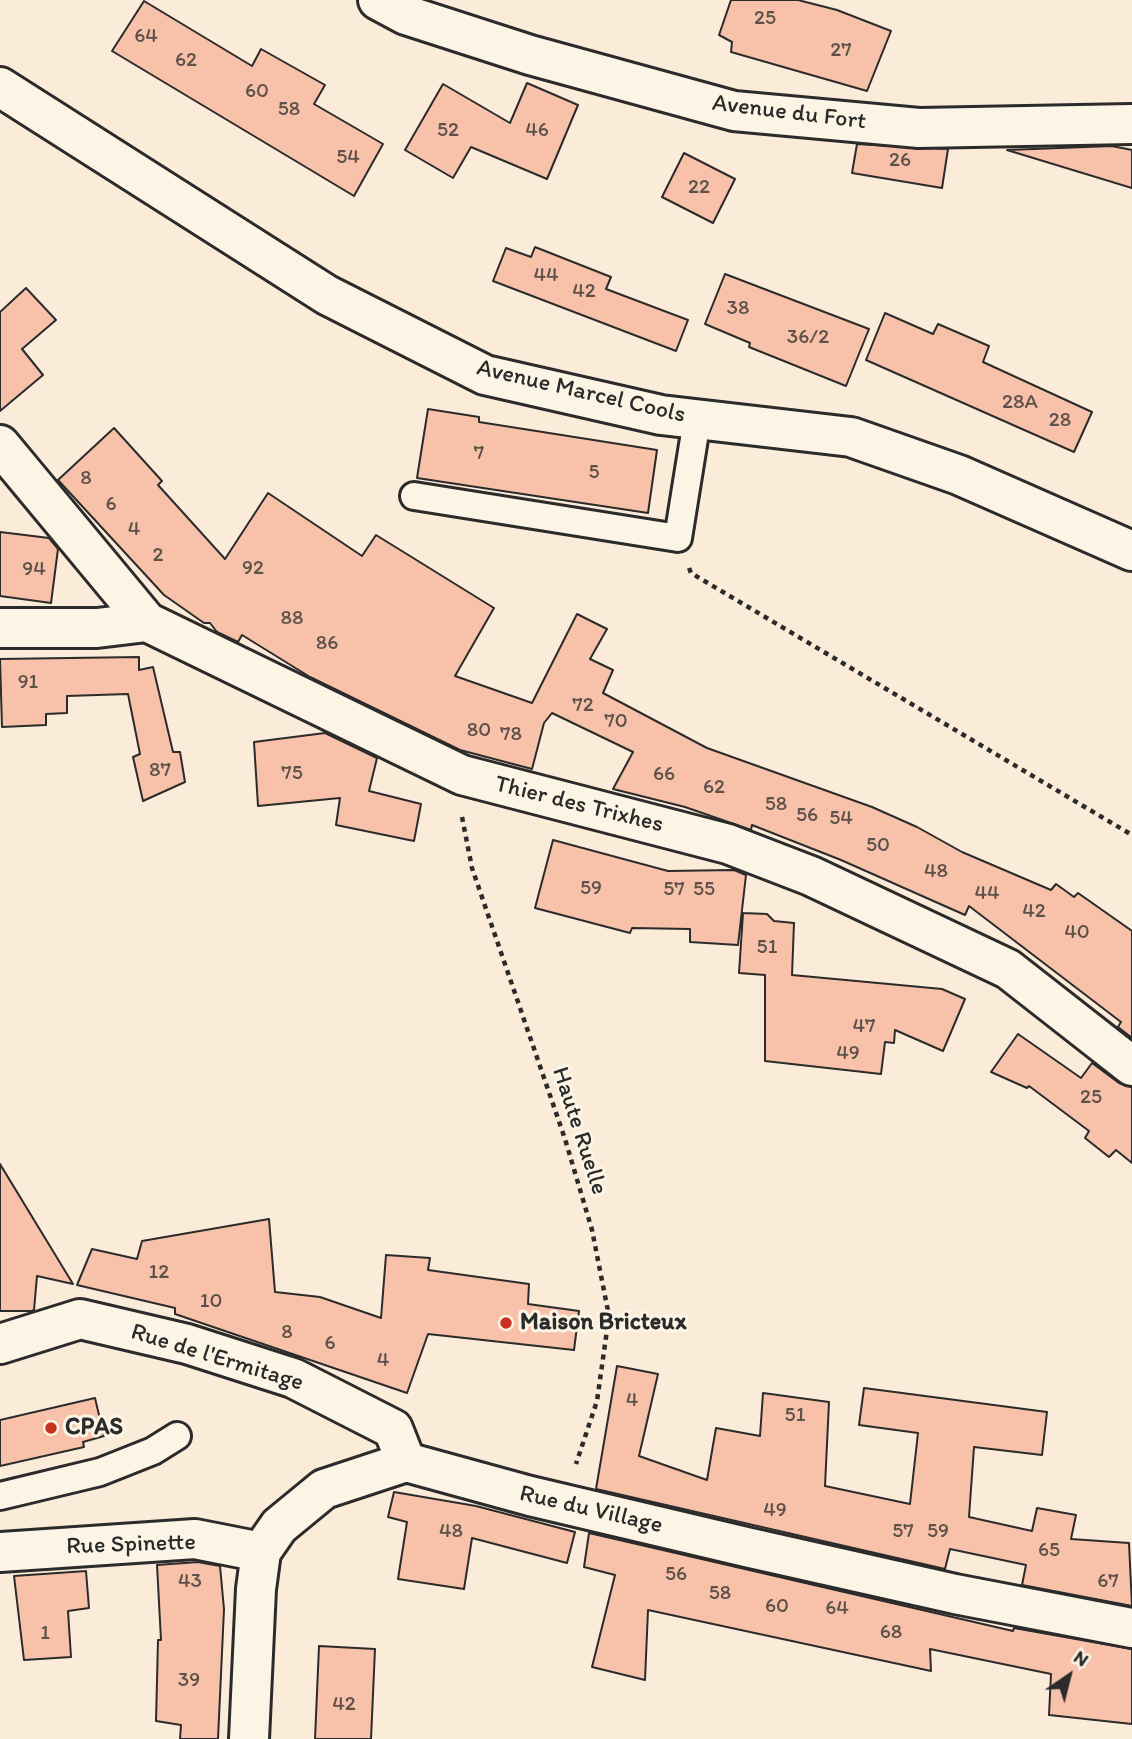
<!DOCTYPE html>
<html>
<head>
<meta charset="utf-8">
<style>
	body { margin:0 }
	#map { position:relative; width:1132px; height:1739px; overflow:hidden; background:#fbebd9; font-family:Itim,sans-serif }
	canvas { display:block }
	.north { position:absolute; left:1034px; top:1641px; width:70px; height:70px; -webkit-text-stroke:5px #fcf5e5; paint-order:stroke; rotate:35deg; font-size:19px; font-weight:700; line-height:28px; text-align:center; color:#2b2b2b }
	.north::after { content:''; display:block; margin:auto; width:24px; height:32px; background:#2b2b2b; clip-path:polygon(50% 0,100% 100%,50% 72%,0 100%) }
</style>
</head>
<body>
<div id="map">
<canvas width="1132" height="1739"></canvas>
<div class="north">N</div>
</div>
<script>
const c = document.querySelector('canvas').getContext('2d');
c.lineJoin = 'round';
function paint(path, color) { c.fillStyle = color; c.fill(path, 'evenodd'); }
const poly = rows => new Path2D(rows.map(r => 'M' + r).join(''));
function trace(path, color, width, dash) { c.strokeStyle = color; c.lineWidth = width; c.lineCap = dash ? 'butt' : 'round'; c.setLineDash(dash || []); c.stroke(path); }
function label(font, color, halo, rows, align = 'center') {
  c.font = font + ' Itim,sans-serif'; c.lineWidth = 6; c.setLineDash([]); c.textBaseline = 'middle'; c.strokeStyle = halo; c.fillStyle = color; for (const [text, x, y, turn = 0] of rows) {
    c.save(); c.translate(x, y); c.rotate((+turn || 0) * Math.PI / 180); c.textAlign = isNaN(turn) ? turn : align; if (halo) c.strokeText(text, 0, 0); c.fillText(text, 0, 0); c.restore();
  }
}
const building = poly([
	[731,0,798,0,837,10,891,31,867,91,731,52,732,42,719,35,731,0],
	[144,1,252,66,261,49,325,85,314,104,383,144,354,196,112,51,144,1],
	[527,83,578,105,547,179,471,147,453,178,405,150,443,84,510,123,527,83],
	[857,144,948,149,942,188,852,173,857,144],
	[1112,146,1132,150,1132,188,1007,150,1112,146],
	[684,153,735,179,713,223,662,197,684,153],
	[535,247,611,277,606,289,688,320,676,351,493,281,506,248,531,257,535,247],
	[725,274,869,329,846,386,749,347,750,343,705,324,725,274],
	[26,288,56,320,22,349,43,375,0,411,0,312,26,288],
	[885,313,933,334,938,324,989,346,983,362,1092,412,1074,452,866,360,885,313],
	[428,409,479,417,479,422,657,450,648,513,417,478,428,409],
	[114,428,162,481,158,485,225,559,268,493,362,556,376,535,494,608,455,676,532,703,577,614,607,629,590,659,613,670,603,693,707,748,872,807,917,827,962,852,1051,890,1056,884,1074,897,1078,893,1132,931,1132,1038,1118,1027,1121,1022,969,906,965,915,841,860,752,825,751,830,685,807,613,789,633,752,552,713,544,723,532,769,460,750,310,677,242,635,238,642,217,632,210,623,204,623,164,595,58,480,114,428],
	[0,532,49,538,58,549,51,603,0,596,0,532],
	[139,657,139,670,153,667,173,752,180,752,185,782,143,801,133,757,140,754,128,694,67,696,67,713,46,714,46,725,2,727,0,659,139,657],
	[325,733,377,758,369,791,421,804,414,841,336,825,340,798,258,806,254,742,325,733],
	[553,840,668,871,734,870,746,875,738,945,690,942,690,929,632,928,630,933,535,908,553,840],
	[743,913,767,914,774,921,794,923,792,975,942,989,965,999,943,1051,895,1030,894,1043,885,1042,881,1074,765,1061,765,975,739,973,743,913],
	[1018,1034,1081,1078,1092,1063,1119,1083,1132,1087,1132,1163,1116,1150,1109,1157,1085,1138,1089,1131,1029,1086,1027,1088,991,1072,1018,1034],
	[0,1164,73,1284,37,1276,34,1310,32,1311,0,1311,0,1164],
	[269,1219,275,1292,320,1297,381,1318,386,1255,430,1258,428,1270,529,1284,528,1304,579,1311,574,1350,428,1334,407,1393,175,1314,175,1308,77,1285,92,1249,137,1259,142,1241,269,1219],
	[617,1366,658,1374,639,1456,707,1480,716,1428,760,1436,763,1393,829,1402,825,1486,910,1504,918,1433,859,1425,864,1388,1047,1412,1042,1455,974,1447,969,1517,1032,1531,1037,1508,1076,1515,1071,1539,1129,1543,1132,1606,1022,1585,1026,1565,950,1549,945,1569,596,1489,617,1366],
	[95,1398,104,1436,83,1442,84,1447,0,1466,0,1420,95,1398],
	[394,1492,476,1506,575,1532,567,1563,472,1538,464,1589,398,1579,407,1522,388,1517,394,1492],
	[589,1533,1013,1631,1014,1628,1132,1649,1132,1724,1049,1715,1051,1674,930,1649,931,1671,648,1610,645,1680,592,1667,615,1575,584,1567,589,1533],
	[198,1562,220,1566,224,1609,218,1739,180,1739,181,1725,156,1721,158,1640,161,1640,157,1565,198,1562],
	[86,1571,89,1608,68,1611,71,1657,24,1660,14,1576,86,1571],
	[319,1646,375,1649,371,1739,315,1739,319,1646]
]);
paint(building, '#f7c2a9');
trace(building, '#2b2b2b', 2);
const lane = poly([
	[414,496,678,538,697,420],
	[0,1496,100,1472,153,1451,177,1436]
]);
const street = poly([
	[378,0,406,15,530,55,734,111,919,128,1132,124],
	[0,445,147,622],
	[0,628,97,628,147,622,462,775,728,844,811,876,1008,969,1132,1066],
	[0,1344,80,1319,187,1344,293,1378,393,1429,406,1462],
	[0,1552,195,1539,261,1552]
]);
const secondary = poly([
	[0,87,327,295,485,375,661,415,851,437,959,475,1132,551],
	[249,1739,256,1589,261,1552,279,1526,324,1489,406,1462,530,1496,746,1547,955,1594,1132,1628]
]);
trace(lane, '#2b2b2b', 32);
trace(street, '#2b2b2b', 44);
trace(secondary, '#2b2b2b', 44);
trace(poly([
	[689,568,691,573,1132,835],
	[462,817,472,868,565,1139,592,1230,609,1316,597,1401,576,1464]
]), '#2b2b2b', 4.5, [5, 5]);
trace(lane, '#fcf5e5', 26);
trace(street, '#fcf5e5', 38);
trace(secondary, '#fcf5e5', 38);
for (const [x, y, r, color] of [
	[506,1323,7,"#c8321e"],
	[51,1428,7,"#c8321e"]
]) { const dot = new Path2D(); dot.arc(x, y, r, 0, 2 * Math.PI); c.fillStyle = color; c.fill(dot); trace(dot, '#fcf5e5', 2.5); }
label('21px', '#5e514a', null, [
	["25",765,19],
	["64",146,37],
	["27",841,51],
	["62",186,61],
	["60",257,92],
	["58",289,110],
	["52",448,131],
	["46",537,131],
	["54",348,158],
	["26",900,161],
	["22",699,188],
	["44",546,276],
	["42",584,292],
	["38",738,309],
	["36/2",808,338],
	["28A",1020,403],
	["28",1060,421],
	["7",479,454],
	["5",594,473],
	["8",86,479],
	["6",111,505],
	["4",134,530],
	["2",158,556],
	["92",253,569],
	["94",34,570],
	["88",292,619],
	["86",327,644],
	["91",28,683],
	["72",583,706],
	["70",616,722],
	["80",479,731],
	["78",511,735],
	["87",160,771],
	["75",292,774],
	["66",664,775],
	["62",714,788],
	["58",776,805],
	["56",807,816],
	["54",841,819],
	["50",878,846],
	["48",936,872],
	["59",591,889],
	["57",674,890],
	["55",704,890],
	["44",987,894],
	["42",1034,912],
	["40",1077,933],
	["51",767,948],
	["47",864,1027],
	["49",848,1054],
	["25",1091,1098],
	["12",159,1273],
	["10",211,1302],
	["8",287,1333],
	["6",330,1344],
	["4",383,1361],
	["4",632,1401],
	["51",795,1416],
	["49",775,1511],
	["48",451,1532],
	["57",903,1532],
	["59",938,1532],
	["65",1049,1551],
	["56",676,1575],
	["43",190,1582],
	["67",1108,1582],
	["58",720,1594],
	["60",777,1607],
	["64",837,1609],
	["68",891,1633],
	["1",45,1634],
	["39",189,1681],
	["42",344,1705]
]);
label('24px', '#2b2b2b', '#fcf5e5', [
	["Avenue du Fort",789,113,7],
	["Avenue Marcel Cools",581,392,13],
	["Thier des Trixhes",579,805,14],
	["Haute Ruelle",579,1131,72],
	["Rue de l'Ermitage",217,1358,17],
	["Rue du Village",591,1510,13],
	["Rue Spinette",131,1545,-2]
]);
label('bold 24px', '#2b2b2b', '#fcf5e5', [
	["Maison Bricteux",520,1323],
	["CPAS",65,1428]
], 'left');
</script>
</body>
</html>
